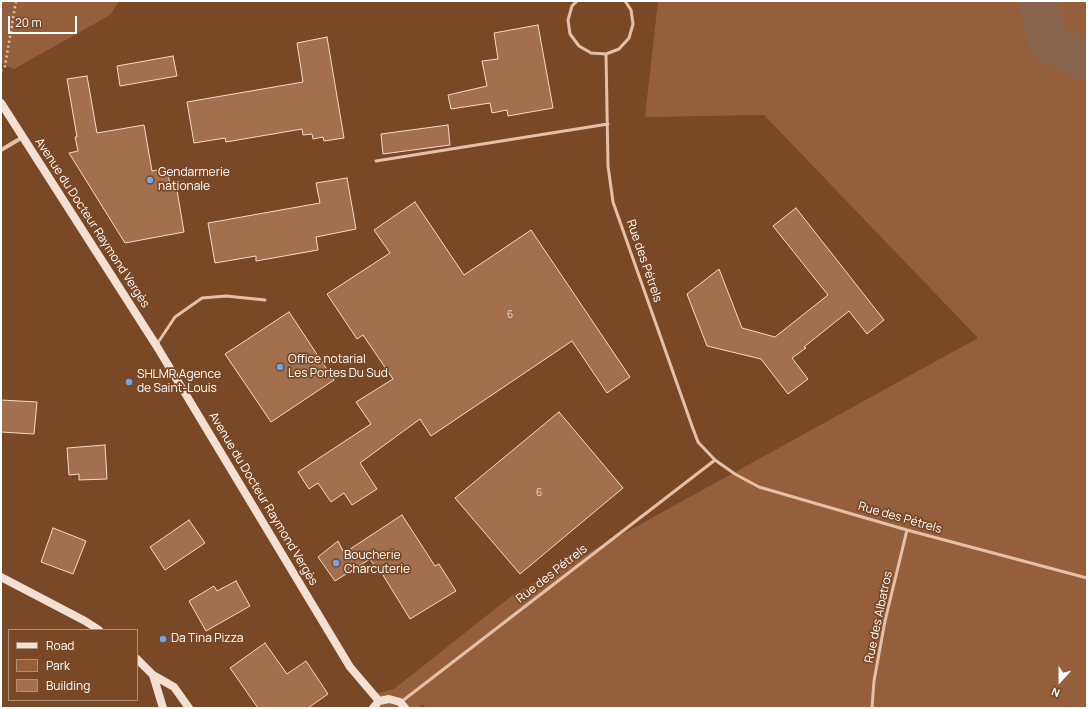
<!DOCTYPE html>
<html>
<head>
<meta charset="utf-8">
<style>
	body { margin:0 }
	#map { position:relative; width:1088px; height:709px; overflow:hidden; background:#784827; font-family:Manrope,sans-serif }
	canvas { display:block }
	.frame { position:absolute; inset:0; border:2px solid #fff; pointer-events:none }
	.legend { position:absolute; left:8px; top:629px; width:130px; height:72px; box-sizing:border-box; background:#784827; border:1px solid #ae917d; margin:0; padding:5px 7px; list-style:none; font-size:12px; color:#fff }
	.legend li { display:flex; align-items:center; gap:8px; height:20px }
	.legend b { width:20px; border:1px solid #ae917d }
	.north { position:absolute; left:1040px; top:661px; width:40px; height:40px; -webkit-text-stroke:3px #784827; paint-order:stroke; rotate:201deg; font-size:11px; font-weight:700; line-height:16px; text-align:center; color:#fff }
	.north::after { content:''; display:block; margin:auto; width:14px; height:18px; background:#fff; clip-path:polygon(50% 0,100% 100%,50% 72%,0 100%) }
	.scale { position:absolute; left:8px; top:16px; width:69px; height:18px; box-sizing:border-box; border:2px solid #fff; border-top:0; padding-left:5px; font-size:12px; line-height:14px; white-space:nowrap; color:#fff; -webkit-text-stroke:3px #784827; paint-order:stroke }
</style>
</head>
<body>
<div id="map">
<canvas width="1088" height="709"></canvas>
<div class="frame"></div>
<ul class="legend">
<li><b style="height:5px;background:#f3e0d2"></b>Road</li>
<li><b style="height:11px;background:#965f3b"></b>Park</li>
<li><b style="height:11px;background:#a2704f"></b>Building</li>
</ul>
<div class="north">N</div>
<div class="scale">20 m</div>
</div>
<script>
const c = document.querySelector('canvas').getContext('2d');
c.lineJoin = 'round';
function paint(path, color) { c.fillStyle = color; c.fill(path, 'evenodd'); }
const poly = rows => new Path2D(rows.map(r => 'M' + r).join(''));
function trace(path, color, width, dash) { c.strokeStyle = color; c.lineWidth = width; c.lineCap = dash ? 'butt' : 'round'; c.setLineDash(dash || []); c.stroke(path); }
function label(font, color, halo, rows, align = 'center') {
  c.font = font + ' Manrope,sans-serif'; c.lineWidth = 3.5; c.setLineDash([]); c.textBaseline = 'middle'; c.strokeStyle = halo; c.fillStyle = color; for (const [text, x, y, turn = 0] of rows) {
    c.save(); c.translate(x, y); c.rotate((+turn || 0) * Math.PI / 180); c.textAlign = isNaN(turn) ? turn : align; if (halo) c.strokeText(text, 0, 0); c.fillText(text, 0, 0); c.restore();
  }
}
paint(poly([
	[1,1,119,1,110,15,14,69,1,63],
	[658,1,1087,1,1087,708,426,708,422,704,420,708,371,708,375,694,394,689,514,594,978,338,764,115,645,117]
]), '#965f3b');
trace(poly([
	[1038,1,1048,42,1087,62]
]), '#88654c', 41);
const building = poly([
	[538,25,553,108,508,116,507,110,492,113,490,103,451,109,448,95,487,86,482,61,498,59,494,33,538,25],
	[327,37,344,138,324,141,323,137,313,139,312,134,303,135,302,129,226,142,225,138,194,143,187,102,303,82,297,43,327,37],
	[173,56,177,76,120,86,117,66,173,56],
	[87,76,97,133,144,125,152,171,167,168,170,185,176,184,184,232,125,243,69,153,78,151,75,137,77,137,67,79,87,76],
	[448,125,450,145,383,154,381,134,448,125],
	[347,178,356,229,316,237,318,250,256,261,256,256,215,263,208,223,320,203,316,183,347,178],
	[415,202,464,275,531,230,630,377,607,393,572,341,431,436,420,419,360,463,377,489,352,505,344,493,331,502,318,483,309,489,298,472,371,424,356,402,393,379,363,335,357,339,327,294,390,253,374,230,415,202],
	[796,208,884,320,867,334,849,311,804,347,806,348,792,358,808,379,788,394,761,359,707,346,687,294,719,269,742,328,775,337,828,295,773,226,796,208],
	[289,312,334,380,271,422,225,354,289,312],
	[1,400,37,402,34,434,1,432,1,400],
	[559,412,623,488,520,574,455,498,559,412],
	[105,445,107,479,79,480,79,474,69,475,67,448,105,445],
	[402,515,435,566,439,564,456,591,410,619,378,567,376,568,370,559,335,581,318,557,338,541,344,553,402,515],
	[189,520,205,543,165,570,150,547,189,520],
	[53,528,86,541,73,574,41,562,53,528],
	[236,581,250,606,206,631,189,601,214,586,217,591,236,581],
	[265,643,287,674,306,661,328,694,308,708,258,708,230,668,265,643]
]);
paint(building, '#a2704f');
trace(building, '#f3dbcc', 1);
trace(poly([
	[1,71,5,66,16,1]
]), '#e3c0a9', 2.5, [2, 3]);
trace(poly([
	[577,1,572,6,568,20,570,34,579,46,591,53,606,54,619,49,629,38,633,24,631,10,625,1],
	[606,54,608,166,613,202,692,426,698,442,715,460,735,474,759,487,907,530,1087,578],
	[376,161,608,124],
	[157,344,175,317,202,298,226,296,265,300],
	[401,702,715,460],
	[872,708,874,681,885,621,907,530]
]), '#e3c0a9', 3);
trace(poly([
	[1,150,23,137]
]), '#e3c0a9', 4);
trace(poly([
	[1,103,156,345,350,667,379,701],
	[1,577,85,621,99,630],
	[137,659,153,675,174,687,189,708],
	[153,675,163,708],
	[373,708,379,701,389,699,400,702,405,708]
]), '#f3e0d2', 8);
for (const [x, y, r, color] of [
	[150,180,4,"#70a6eb"],
	[280,367,4,"#70a6eb"],
	[129,382,4,"#70a6eb"],
	[336,563,4,"#70a6eb"],
	[163,639,4,"#70a6eb"]
]) { const dot = new Path2D(); dot.arc(x, y, r, 0, 2 * Math.PI); c.fillStyle = color; c.fill(dot); trace(dot, '#784827', 1.5); }
label('10px', '#e8dbd3', null, [
	["6",510,315],
	["6",539,493]
]);
label('12px', '#fff', '#784827', [
	["Gendarmerie",158,173],
	["nationale",158,187],
	["Office notarial",288,360],
	["Les Portes Du Sud",288,374],
	["SHLMR Agence",137,375],
	["de Saint-Louis",137,389],
	["Boucherie",344,556],
	["Charcuterie",344,570],
	["Da Tina Pizza",171,639]
], 'left');
label('12px', '#fff', '#784827', [
	["Avenue du Docteur Raymond Vergès",92,223,57],
	["Rue des Pétrels",644,261,71],
	["Avenue du Docteur Raymond Vergès",263,499,59],
	["Rue des Pétrels",900,518,16],
	["Rue des Pétrels",552,574,-38],
	["Rue des Albatros",879,617,-78]
]);
</script>
</body>
</html>
